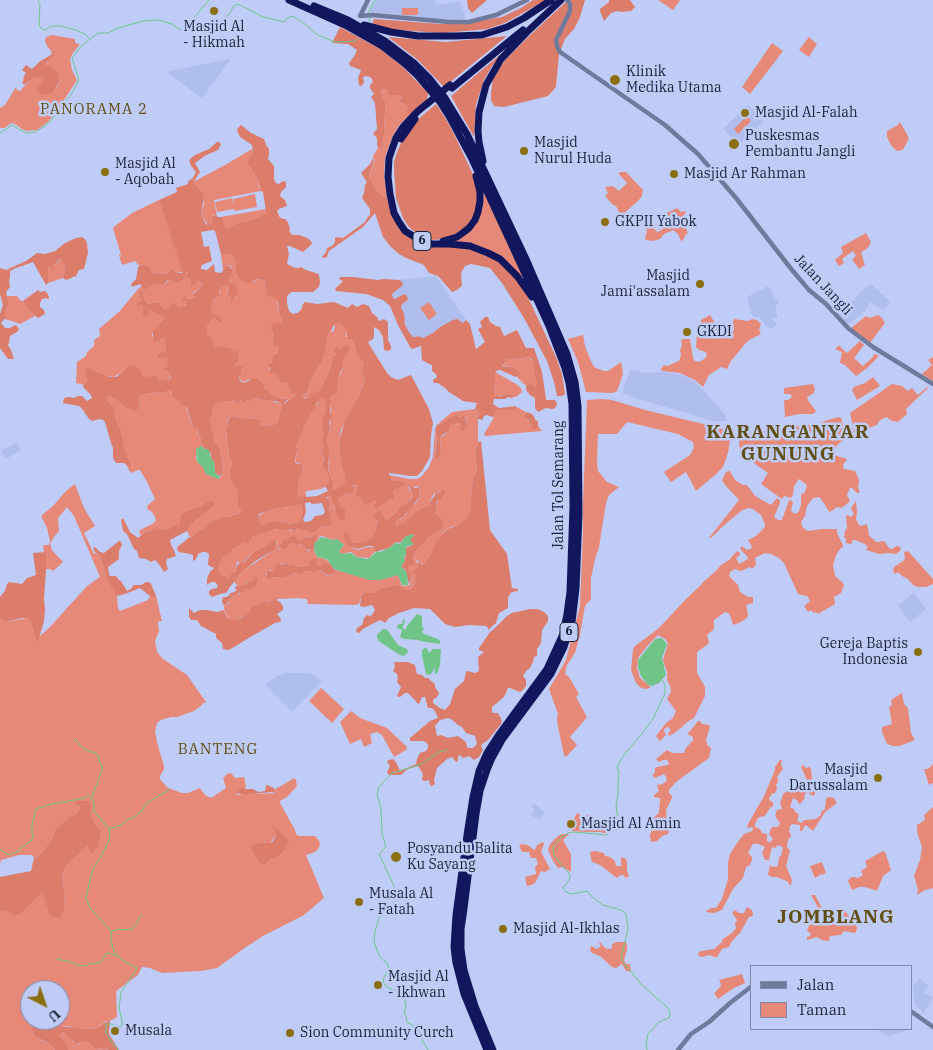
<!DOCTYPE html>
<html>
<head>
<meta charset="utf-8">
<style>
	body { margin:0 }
	#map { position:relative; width:933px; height:1050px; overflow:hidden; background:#bfccf7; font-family:"IBM Plex Serif",serif }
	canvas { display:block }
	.legend { position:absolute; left:750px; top:965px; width:162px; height:65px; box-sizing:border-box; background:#bfccf7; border:1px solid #7e88aa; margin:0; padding:6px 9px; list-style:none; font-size:15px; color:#1c2236 }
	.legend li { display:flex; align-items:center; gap:10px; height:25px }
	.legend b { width:25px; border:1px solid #7e88aa }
	.north { position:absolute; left:20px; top:980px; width:50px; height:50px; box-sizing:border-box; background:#bfccf7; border:1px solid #7e88aa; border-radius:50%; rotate:139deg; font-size:14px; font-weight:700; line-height:20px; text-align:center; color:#1c2236 }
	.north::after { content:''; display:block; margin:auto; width:18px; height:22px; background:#8a6f10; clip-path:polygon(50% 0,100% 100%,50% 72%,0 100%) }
</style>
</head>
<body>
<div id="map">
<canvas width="933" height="1050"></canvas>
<ul class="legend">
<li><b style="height:6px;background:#6f7a9c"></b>Jalan</li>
<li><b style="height:14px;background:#e68979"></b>Taman</li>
</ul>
<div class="north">U</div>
</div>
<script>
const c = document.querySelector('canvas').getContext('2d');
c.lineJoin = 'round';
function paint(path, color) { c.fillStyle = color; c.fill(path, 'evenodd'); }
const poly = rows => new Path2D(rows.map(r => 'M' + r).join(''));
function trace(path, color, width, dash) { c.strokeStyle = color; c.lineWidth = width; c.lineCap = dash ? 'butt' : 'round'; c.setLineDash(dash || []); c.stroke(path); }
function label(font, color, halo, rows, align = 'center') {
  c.font = font + ' "IBM Plex Serif",serif'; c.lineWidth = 5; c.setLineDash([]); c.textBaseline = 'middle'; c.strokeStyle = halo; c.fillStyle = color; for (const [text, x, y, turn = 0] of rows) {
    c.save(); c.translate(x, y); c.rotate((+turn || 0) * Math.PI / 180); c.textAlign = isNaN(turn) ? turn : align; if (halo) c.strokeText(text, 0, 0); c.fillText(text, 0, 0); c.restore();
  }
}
paint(poly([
	[376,0,435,0,436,5,460,1,466,19,426,20,369,13],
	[231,59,202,98,166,72,184,68],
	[748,105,764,121,739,145,723,129],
	[436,276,466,320,463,323,458,320,454,320,439,327,433,333,423,338,413,337,409,332,405,325,404,313,401,308,402,304,407,301,404,294,395,299,393,298,392,294,398,290,401,281,399,280],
	[871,284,891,302,883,310,870,302,865,311,848,325,839,314,846,306,855,299,859,293],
	[768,286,774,294,773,295,779,303,775,306,778,317,772,319,777,324,772,329,770,327,768,328,758,316,755,318,752,315,747,297],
	[630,370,647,373,663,372,680,375,693,380,707,394,725,415,727,421,713,421,632,397,622,393],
	[17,442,21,450,6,459,1,451],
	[914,593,926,609,910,622,898,605],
	[286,673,305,673,312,674,322,681,292,712,265,685,277,676],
	[534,803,545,812,539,820,531,815,535,810,531,807],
	[920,978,928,986,924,992,933,998,924,1012,914,1005,915,1004,913,986],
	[880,1029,908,1029,909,1030,888,1036,879,1031]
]), '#b0beed');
paint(poly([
	[658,0,680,0,673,10],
	[402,8,418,8,418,15,402,15],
	[52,35,75,39,75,43,80,44,73,53,70,59,72,70,77,80,57,111,49,121,37,130,27,131,22,129,15,124,11,123,5,128,0,128,0,108,5,105,16,87,17,90,20,91,29,81,36,77,43,77,42,82,52,92,58,85,59,82,46,65,53,52,51,51,47,46,45,41,46,37],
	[809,37,817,44,809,57,799,50],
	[772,43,783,51,750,94,742,87],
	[384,89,400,96,408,108,413,113,400,124,393,136,385,157,384,177,387,197,381,195,376,190,369,177,375,160,373,158,373,156,378,148,379,148,382,144,383,139,385,134,384,117,386,112,385,108,386,103,382,96,381,90],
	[747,116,751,121,738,134,734,129],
	[900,122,909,138,904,148,902,150,897,151,891,145,887,137,887,131,898,125],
	[252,149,253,153,250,168,253,170,254,174,258,180,259,188,261,191,214,200,217,216,213,215,213,223,208,225,201,215,204,203,201,191,199,188,193,184,193,182,225,165],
	[622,172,626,172,643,190,642,196,638,201,621,216,616,206,613,205,605,196,608,193,605,187,613,186,619,191,627,183,618,173],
	[484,191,522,274,522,276,520,277,448,243,478,220,482,209],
	[255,194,257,207,235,211,234,209,217,212,215,202,232,198,233,204,233,199],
	[159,200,162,208,184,273,181,272,177,273,172,269,167,274,152,273,148,266,144,264,139,266,135,261,122,265,119,255,121,255,113,228,115,226,132,213],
	[677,208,681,212,684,211,686,212,683,216,687,221,684,224,688,233,686,234,683,240,681,241,678,234,673,230,664,234,660,239,653,241,646,240,645,238,647,231,645,226,645,224,649,223,657,232,662,230,662,228,667,225,663,215],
	[266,209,266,212,260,217,249,221,236,223,229,228,224,226,221,217],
	[866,233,871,242,868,248,861,252,865,265,859,269,852,259,856,256,853,251,842,259,844,263,839,266,835,260,843,253,841,247],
	[221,254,230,254,234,257,236,264,236,273,238,278,253,282,259,279,263,280,266,283,265,286,267,294,271,297,275,297,277,300,280,316,282,320,281,323,272,330,273,333,272,339,274,341,275,346,280,349,277,353,273,355,273,362,270,363,269,370,277,374,285,383,289,385,291,393,293,394,296,395,293,399,287,400,285,403,282,404,277,423,270,426,261,425,260,423,262,420,258,419,242,418,232,416,230,417,228,420,226,438,229,450,228,454,232,463,230,469,230,474,236,488,238,497,238,506,242,510,241,513,232,515,228,517,222,517,207,523,203,529,196,532,194,535,190,537,187,531,188,527,214,506,214,504,210,500,199,507,189,510,182,514,180,518,180,525,175,525,167,530,159,529,145,532,141,535,139,532,140,530,154,523,156,520,154,515,151,511,148,510,147,506,155,499,147,482,140,470,138,470,131,473,127,467,128,466,130,468,123,447,121,430,116,421,115,410,107,400,107,397,109,396,114,398,126,408,134,411,139,409,140,403,139,397,141,395,158,392,164,393,168,390,171,390,171,394,180,400,181,403,186,407,193,427,197,429,197,433,200,436,203,446,196,449,196,458,197,462,203,467,206,474,219,479,223,473,222,457,220,454,220,449,213,438,211,429,211,423,209,419,212,416,213,407,216,404,221,403,225,401,229,402,234,400,235,402,238,403,241,399,242,401,247,402,248,400,250,401,254,398,259,399,262,398,282,404,286,400,284,398,280,398,274,396,269,391,265,390,264,384,260,382,248,380,243,383,243,381,241,381,239,376,241,374,241,370,244,368,243,366,236,366,235,364,238,362,238,354,240,352,235,353,232,350,231,348,227,348,222,345,219,347,215,347,213,344,213,341,207,334,207,325,211,322,212,319,215,318,218,323,222,322,212,315,211,311,213,301,219,294,221,288,226,285,229,286,229,289,227,293,228,296,231,298,231,301,237,296,235,285,231,284,229,279,233,271,232,268,231,266,228,265,223,270],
	[62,258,65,268,63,278,48,283,48,269,49,267,51,268],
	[189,272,188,276,190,279,191,286,195,285,198,281,202,284,200,288,193,293,193,296,195,297,194,298,188,299,186,298,183,301,187,302,187,304,179,308,176,307,175,303,169,305,165,310,163,306,160,305,160,302,148,304,144,299,142,291,139,292,141,299,140,301,143,305,143,310,142,314,143,315,150,310,164,318,163,320,154,330,152,335,153,338,157,342,163,338,165,339,164,342,166,345,165,351,158,353,158,357,166,357,168,360,168,365,165,371,169,372,171,375,168,382,160,381,157,377,143,377,133,366,128,366,123,372,113,377,100,374,92,370,91,367,87,368,85,370,87,378,86,383,84,385,76,383,77,362,86,356,87,352,94,346,94,340,100,336,99,329,120,311,138,289,142,286,146,290,155,284,163,285,169,280,176,282,184,280,185,278,185,274],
	[7,296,17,296,20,300,23,301,28,310,35,316,20,324,12,321,4,319,5,313,9,304],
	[429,302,437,314,429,320,420,308],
	[710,315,718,328,715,332,718,337,732,333,734,330,733,322,734,319,748,321,752,319,757,320,761,324,759,330,761,334,749,340,744,345,731,361,727,369,721,367,709,375,703,387,695,380,680,373,662,371,661,369,664,365,667,366,679,361,681,355,680,351,682,345,681,340,683,339,690,339,693,358,695,361,699,362,704,359,707,356,706,352,699,350,696,347,697,332,700,326,701,320],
	[878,315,882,318,885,323,870,343,851,328,866,316,870,318],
	[336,323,340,323,347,330,346,337,350,339,354,343,356,352,359,358,364,364,362,371,365,381,358,397,341,430,340,438,339,449,341,465,345,477,346,484,332,489,332,481,328,470,329,462,327,441,330,428,331,405,330,399,332,394,335,394,337,391,337,387,339,383,338,379,343,367,343,360,350,349,343,348,342,350,335,353,336,354,333,357,329,372,322,387,318,391,305,398,305,399,301,397,308,391,310,381,322,362,328,335,331,331,333,332,335,326,333,326],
	[583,335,585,346,590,359,594,367,604,371,608,371,621,362,622,367,623,374,617,391,613,393,586,392,578,362,568,339],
	[860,341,864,345,854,358,863,366,873,357,873,355,875,354,879,356,867,368,856,376,845,365,840,363,842,352,835,349,840,345,841,348,847,353],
	[529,357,532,360,537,378,537,385,535,387,528,385,526,386,517,377,518,376,513,367,502,365,507,359,510,360],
	[933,357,933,381,922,374,932,365,928,360],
	[495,372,516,384,521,388,522,392,516,397,514,397,514,395,510,394,506,396,495,395,494,391,495,378],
	[873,377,880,386,857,400,852,390,854,387,865,383],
	[813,384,815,389,814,393,807,397,809,402,816,411,813,414,799,414,785,417,784,400,788,400,792,397,790,394,784,394,784,388],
	[892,384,902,386,908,391,912,388,918,395,927,387,928,388,906,409,907,414,898,422,892,421,886,417,879,421,877,425,871,427,866,434,862,437,846,438,837,445,833,452,837,456,847,459,846,461,843,465,844,469,855,471,856,473,859,480,858,488,860,492,857,493,852,488,850,488,847,495,850,501,842,508,837,507,830,512,828,510,821,499,819,497,813,498,807,506,805,516,801,522,803,528,808,531,822,529,837,529,837,533,843,545,843,547,841,548,836,555,833,565,835,576,842,582,844,585,841,593,834,597,835,604,818,614,816,612,814,613,811,610,808,612,804,606,810,601,807,596,798,594,784,563,779,558,771,554,765,553,755,558,756,565,752,569,750,567,741,571,735,569,730,572,729,576,738,585,740,592,748,597,753,597,753,603,746,605,748,614,747,618,741,622,733,625,730,615,728,613,725,612,714,620,714,629,707,635,709,642,708,644,697,652,697,673,705,687,705,696,694,718,687,722,682,727,673,734,669,736,668,733,671,730,668,727,665,728,664,731,666,735,660,741,656,736,666,723,673,718,676,711,667,699,671,691,670,686,667,680,667,672,663,660,668,643,665,639,658,635,648,645,638,658,637,668,640,678,651,687,646,689,641,688,636,683,631,670,633,649,635,646,659,628,686,599,701,585,702,583,716,571,721,565,729,560,737,551,740,553,740,555,736,558,739,564,748,559,747,556,740,549,742,546,747,550,752,548,751,545,748,540,756,536,765,527,765,524,761,515,753,509,748,508,741,511,722,527,711,538,709,538,739,500,725,485,722,480,726,472,730,471,735,480,743,485,747,485,755,496,771,505,777,498,780,500,780,503,774,517,778,520,782,520,789,500,792,501,793,503,791,510,792,512,796,514,799,511,801,505,801,495,805,492,807,485,799,479,794,486,793,495,791,498,784,496,782,499,761,484,768,473,741,454,739,444,740,437,743,434,816,424,838,417,841,418,845,432,854,430,850,413],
	[320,399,322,398,328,400,324,405,326,409,323,420,323,429,322,440,323,450,321,452,325,458,323,461,322,467,327,472,329,481,325,487,321,489,307,491,305,492,306,494,298,497,297,496,297,494,298,491,298,480,300,478,303,467,299,463,296,463,295,457,298,451,296,447,298,439,303,430,303,427,306,424,307,420,310,417,310,414,315,411,314,406,318,403],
	[602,399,612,400,645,410,720,428,726,430,729,433,730,440,728,453,723,467,714,476,696,491,686,472,671,482,664,472,690,455,694,448,693,442,678,434,627,422,617,434,598,434,597,464,598,471,607,482,619,487,609,495,606,503,599,547,595,559,591,578,591,599,585,606,580,635,575,653,567,665,565,674,569,677,579,694,576,697,587,717,570,737,577,745,566,757,564,755,558,727,557,719,558,714,549,689,566,660,580,606,583,532,583,502,587,400],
	[517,407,526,412,525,414,525,419,528,421,530,419,530,424,532,426,533,428,537,427,538,426,542,431,485,436,484,434,493,419,495,411,512,410],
	[475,409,480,413,477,417,478,419,478,440,479,442,476,447,475,450,477,470,473,479,470,504,471,509,467,517,464,520,458,525,451,527,445,531,432,553,423,565,421,565,422,563,419,562,416,559,415,559,419,565,418,567,415,568,414,569,415,570,413,571,414,573,417,575,416,582,412,587,408,590,402,590,397,585,396,585,378,589,374,593,364,593,361,596,359,604,354,605,308,604,307,599,297,598,279,599,267,602,263,601,250,608,251,612,241,618,230,621,228,619,224,609,224,605,228,604,229,600,234,595,237,595,246,589,250,590,251,586,256,586,259,579,254,578,252,581,247,582,245,586,239,587,234,582,243,571,271,552,277,544,276,541,273,540,267,545,255,551,241,564,237,561,236,571,233,572,227,580,226,576,220,575,218,568,224,556,233,549,241,545,243,541,251,541,251,538,254,536,256,536,260,534,271,531,275,529,282,531,289,529,291,531,297,530,300,527,303,530,306,530,308,532,315,532,318,530,320,526,325,527,332,522,329,508,331,503,326,498,331,496,332,496,334,507,340,519,345,519,344,507,340,507,341,504,338,499,343,495,352,493,354,489,352,487,356,484,358,484,356,491,358,497,361,496,363,501,367,503,375,499,378,501,378,508,382,503,387,502,391,499,393,501,395,500,393,491,405,484,400,482,390,480,389,475,410,479,416,479,421,477,429,467,433,457,435,431,437,437,435,453,438,457,441,455,440,437,443,436,448,431,450,425,451,424,456,425,459,423,461,425,461,429,466,425,467,421,465,417,458,418,457,415,455,415,444,421,443,423,437,425,439,423,452,412],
	[409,485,414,487,419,486,420,496,416,503,412,506,403,518,396,521,394,527,397,527,405,522,406,519,411,517,415,512,418,511,421,508,426,507,430,504,430,500,434,494,441,490,439,500,438,501,436,505,437,508,435,512,442,519,444,524,440,531,429,537,416,551,413,556,414,564,408,567,412,576,410,585,402,586,398,575,380,580,370,580,336,570,335,573,330,576,328,576,320,570,314,573,311,571,305,571,286,576,282,578,273,577,266,580,266,574,271,570,273,571,275,570,276,567,284,563,288,564,289,565,294,565,304,567,309,565,316,558,316,564,319,566,324,563,331,564,326,559,317,557,314,551,311,551,310,549,308,551,301,544,296,545,293,543,290,543,288,547,280,550,278,547,283,540,287,539,291,536,295,536,297,540,300,541,303,541,307,537,314,536,317,534,317,541,319,539,319,537,322,536,333,540,337,539,344,545,339,551,341,554,351,552,357,557,369,558,375,552,375,549,372,547,367,547,358,550,348,546,345,540,348,532,352,543,357,543,361,541,362,542,367,541,370,538,373,538,373,532,375,531,378,521,373,517,373,515,380,509,386,520,395,514,401,506,407,503,413,497,413,495,408,487],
	[75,484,84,508,95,526,84,533,94,554,95,553,99,555,101,559,107,579,117,596,118,608,120,611,148,600,150,596,156,596,162,621,159,621,158,623,159,631,155,641,157,652,163,659,187,675,206,702,206,703,203,703,202,705,194,711,177,717,171,717,161,720,157,723,155,732,158,746,164,766,164,769,160,776,160,779,168,788,182,793,188,793,200,788,205,795,211,798,226,788,223,778,227,774,231,773,235,778,244,777,246,786,245,789,236,793,238,795,276,793,275,789,281,786,294,778,296,780,297,786,287,797,280,801,280,803,295,830,296,834,298,836,315,836,320,842,319,848,315,852,306,855,324,898,304,915,263,936,246,947,217,968,201,971,162,973,150,968,142,967,138,975,116,991,117,1017,112,1020,106,1021,97,1028,85,1029,73,1028,68,1026,60,1026,42,1020,60,1020,60,990,30,990,30,1020,35,1020,34,1022,33,1034,34,1036,51,1045,55,1050,0,1050,0,913,6,911,21,914,40,893,43,894,47,904,64,908,65,895,62,875,67,865,88,846,101,830,95,823,91,816,92,808,76,804,80,808,77,815,67,819,55,829,52,839,40,855,34,858,32,855,19,855,1,860,0,864,0,619,5,622,28,618,31,623,35,638,38,641,39,637,50,627,87,586,100,577,74,516,67,507,58,518,59,531,54,537,50,544,52,550,63,562,53,571,50,569,46,569,46,552,44,552,43,545,49,545,50,541,47,528,41,516,53,506,66,491],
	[273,828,276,828,285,835,290,843,280,856,270,860,265,864,261,865,251,850,251,845,262,842,267,843,270,843,276,835],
	[856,501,857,512,856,519,859,525,861,526,867,524,869,535,876,542,878,542,884,541,890,549,892,549,897,546,900,547,901,550,896,554,889,553,879,554,866,550,868,547,865,544,855,540,853,540,851,544,846,543,846,539,844,537,845,531,847,528,846,516,847,515,851,517,854,514,851,508],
	[301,504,304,508,303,513,301,517,301,522,299,522,287,524,285,522,278,521,264,525,261,524,258,516,265,512,274,509,296,506],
	[908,551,933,579,933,584,926,587,918,587,913,585,908,579,902,576,898,572,895,574,893,570,894,567,903,561,905,559,904,552],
	[321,688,344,709,332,723,309,701],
	[902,693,904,704,908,708,911,733,915,740,900,746,893,746,887,744,882,732,882,727,892,724,889,707,892,705,891,700],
	[351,711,360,718,387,728,407,747,406,750,394,757,382,735,377,732,370,734,372,743,364,747,361,739,350,744,340,722],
	[698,721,700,721,702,724,709,725,710,727,706,740,707,745,711,748,709,758,684,776,675,783,669,790,669,793,672,796,672,798,666,810,667,822,669,830,668,834,662,836,657,841,651,842,650,835,652,830,652,819,659,813,660,801,660,798,654,797,654,795,659,791,657,785,662,784,667,781,666,777,664,774,655,778,652,775,655,773,655,768,657,767,668,765,669,763,667,760,663,760,659,762,656,759,667,750,672,753,684,753,686,748,693,740,693,737,687,734,691,730],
	[780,760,782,760,781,764,783,769,777,777,778,780,778,782,776,785,777,789,775,793,772,794,769,798,770,801,773,802,773,806,770,808,764,817,762,816,758,818,755,824,755,827,760,829,762,833,767,834,767,841,770,843,773,838,769,835,771,828,773,827,778,827,780,823,775,816,777,810,782,809,781,805,780,804,783,794,793,787,797,791,800,788,794,782,794,778,797,779,805,791,809,789,808,782,801,767,803,765,806,768,809,767,811,769,812,779,815,793,814,796,811,795,808,792,806,793,804,796,805,798,800,804,798,803,798,801,793,798,790,807,794,809,795,812,799,814,797,821,802,823,804,820,816,819,821,815,821,812,825,809,826,799,828,797,834,798,837,803,825,812,813,831,806,825,804,827,802,831,800,831,800,825,792,824,790,826,789,832,791,834,791,837,789,838,787,844,787,848,790,850,786,866,792,880,791,885,788,884,789,882,777,877,772,877,768,875,770,865,773,867,778,866,779,857,781,856,783,847,777,845,776,848,772,847,769,860,765,860,762,853,765,847,759,844,753,844,748,853,752,857,752,860,750,865,746,867,743,878,733,889,722,910,714,913,705,912,711,908,716,908,722,899,728,879,728,862,730,854,737,843,744,834,752,831,753,829,752,827,747,828,748,824,764,796,775,770,775,767],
	[933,764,933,783,929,785,924,769,928,769],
	[933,807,933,888,925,890,917,895,918,889,914,876,920,860,922,847,917,832,917,825,925,820,924,815],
	[577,813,582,816,588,815,597,821,597,824,605,828,607,832,604,833,600,832,587,832,572,831,572,829,576,825,574,819],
	[562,834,569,834,563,840,571,854,571,872,562,867,558,868,553,861,548,850,550,844,558,836],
	[543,842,544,844,541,852,550,869,545,872,541,871,535,883,532,885,527,886,525,877,536,874,535,867,538,864,536,858,531,858,529,852,522,852,519,845,522,844,528,845,534,850,536,848,537,845],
	[595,851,604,853,605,856,610,857,615,861,616,866,621,866,621,857,626,859,627,864,627,871,629,876,626,878,623,875,621,875,617,878,600,865,592,862,591,858,590,852],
	[883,851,885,852,891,870,883,876,877,891,872,889,864,887,859,887,852,890,848,881,850,878,853,877,858,878,863,875,861,871,867,867,865,861],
	[822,862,826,873,821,875,819,872,820,875,815,878,810,866],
	[811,895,815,895,822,908,825,909,831,908,836,910,844,909,849,917,850,921,856,922,857,929,855,933,844,931,841,935,830,936,829,941,822,940,817,937,807,940,807,937,808,937,811,935,810,933,807,931,809,925,814,919,822,914],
	[747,907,752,910,753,916,749,917,740,933,732,941,729,947,722,949,717,957,714,957,709,955,702,957,699,956,698,953,701,951,714,949,722,942,723,939,732,933,736,928,735,924,737,920,732,913,735,910,739,913,744,913],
	[600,942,605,948,609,949,612,948,612,944,616,942,626,942,627,945,627,949,624,960,626,964,630,964,631,972,628,971,626,971,622,964,616,968,612,967,600,956,592,953,590,950,591,946,597,949,601,946,599,943],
	[742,974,745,983,734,988,718,999,714,993,716,992,716,991,720,987,721,984,719,980],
	[63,1032,66,1034,68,1038,72,1039,74,1042,79,1044,82,1041,85,1041,89,1043,92,1046,99,1049,102,1048,109,1050,69,1050,66,1042,60,1036,61,1033]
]), '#e68979');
paint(poly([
	[467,0,487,0,472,13,468,8],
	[533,0,546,0,507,22,488,29,443,33,411,31,384,28,372,24,374,19,441,24,462,24,502,17,521,8],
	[568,0,585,0,580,17,574,29,565,39,559,54,556,87,548,96,504,107,494,106,491,100,491,93,493,79,497,71,506,59,528,37],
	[609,0,630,0,635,7,631,11,621,12,618,11,611,13,604,21,600,11,600,9,609,2],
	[340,27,380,49,402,66,428,93,427,100,413,113,408,114,407,112,408,108,405,104,400,102,402,98,400,96,397,95,390,95,387,90,384,89,381,90,382,96,386,103,385,108,386,112,384,117,385,134,383,139,382,146,379,148,378,148,377,145,377,138,373,134,377,129,375,103,371,97,374,94,370,88,370,85,373,82,372,79,370,77,366,76,363,77,364,82,363,84,361,86,359,85,358,78,361,70,350,66,349,63,355,55,357,50,348,44,332,43],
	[507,36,444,87,418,60,388,37,446,42],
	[514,43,492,66,484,80,476,104,474,137,451,96],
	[51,51,53,52,55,56,51,58,47,62,46,65,52,67,59,74,59,82,53,92,44,95,38,93,37,87,42,82,43,77,36,77,29,81,24,85,22,82,24,80,23,78,26,73,22,70,26,65,32,69,39,62,49,56,52,54],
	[436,104,446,119,456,138,475,179,478,192,477,212,463,231,443,239,433,240,425,238,417,234,408,226,403,218,396,198,394,171,394,161,398,150,404,137,416,121],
	[241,125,251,133,264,139,267,147,269,148,269,155,268,159,274,166,274,180,276,183,279,184,283,181,286,182,286,187,281,192,280,196,285,200,287,206,279,209,277,211,280,218,285,219,288,222,290,229,289,231,292,235,299,235,307,238,311,241,312,244,303,252,290,246,287,246,289,254,287,264,295,268,298,268,301,267,306,270,316,273,319,275,320,282,319,287,313,292,292,292,289,294,287,296,287,303,289,311,293,314,297,313,301,310,303,304,305,302,317,304,334,302,348,308,352,304,357,307,363,304,369,306,372,313,377,317,379,321,384,319,388,322,388,340,391,346,391,349,388,351,384,350,383,337,379,330,374,327,374,336,373,339,368,342,369,344,387,373,391,377,398,380,411,375,429,409,433,423,431,435,430,457,422,471,417,476,410,476,389,473,389,475,391,477,390,480,404,482,406,484,393,491,395,500,393,501,391,499,376,509,373,505,378,503,375,500,364,505,361,497,358,497,357,496,356,491,358,484,356,484,352,486,354,489,352,493,343,495,338,499,341,504,340,507,343,507,345,509,345,519,341,520,338,518,331,496,327,497,326,498,331,503,329,508,331,516,332,522,331,525,326,527,320,526,318,530,315,532,308,532,306,530,302,530,300,528,294,531,289,529,282,531,276,529,271,531,260,534,256,537,253,536,249,543,243,542,241,545,233,549,231,552,224,556,218,568,220,575,226,576,227,579,233,572,235,572,238,564,244,562,255,551,267,545,274,539,276,541,276,545,274,550,257,560,243,571,229,588,227,592,225,593,220,594,212,597,209,594,209,591,212,589,217,588,218,586,215,582,211,582,207,585,207,578,210,572,214,568,208,565,209,554,206,552,202,552,198,554,196,559,194,561,193,560,193,555,190,554,179,552,177,549,178,546,184,542,188,538,193,536,196,532,203,529,207,523,222,517,229,517,232,515,238,514,241,512,241,509,238,506,238,497,236,488,231,480,230,474,230,469,232,463,228,455,229,450,226,438,227,435,226,431,229,418,232,416,242,418,258,419,262,420,260,423,261,425,270,426,277,423,282,404,276,401,271,401,269,400,263,400,261,398,259,399,255,398,252,399,252,402,248,400,246,403,243,402,241,399,238,403,235,402,234,400,230,402,225,401,221,403,216,404,213,407,212,416,209,419,211,422,211,429,214,435,213,438,220,449,220,455,222,457,223,473,220,476,215,473,214,461,211,459,211,454,208,450,205,449,203,447,200,436,197,432,198,430,193,427,187,408,185,406,182,406,179,400,172,396,171,390,168,390,165,393,158,392,141,395,139,397,140,403,139,409,134,411,126,408,114,398,109,396,107,397,107,400,115,410,116,421,121,430,124,449,131,466,130,468,124,463,116,463,113,458,113,448,111,443,105,422,103,420,100,419,92,421,89,419,83,410,79,406,63,403,64,398,69,397,74,398,78,396,82,396,87,401,92,398,91,395,83,387,87,380,85,370,86,368,91,367,92,370,110,377,116,377,123,372,128,366,131,365,140,369,143,377,154,376,157,377,160,381,164,380,168,381,171,377,169,372,164,370,168,365,167,358,165,357,160,358,158,357,158,353,165,351,166,345,164,342,165,339,163,338,157,342,154,342,153,337,153,331,163,320,164,318,150,310,147,316,143,315,142,314,143,310,143,305,138,305,136,304,141,300,139,292,141,290,143,292,144,299,148,304,160,302,160,305,163,306,165,310,169,305,173,303,175,303,178,308,186,305,187,302,183,301,182,298,185,297,188,299,194,298,195,297,193,296,193,294,200,288,202,284,198,281,195,285,191,286,190,279,188,278,187,277,188,272,185,274,185,279,181,281,176,282,168,280,163,285,155,284,146,290,143,288,140,284,132,287,131,284,136,279,138,267,144,264,150,267,152,273,167,274,172,269,177,273,183,273,159,200,177,192,176,188,188,184,188,181,192,179,196,172,191,166,189,160,195,155,209,149,217,142,219,142,221,144,218,150,206,155,195,163,200,172,193,183,199,188,204,196,201,215,206,224,208,225,213,223,212,217,215,215,218,217,221,217,223,220,224,226,229,228,236,223,249,221,260,217,266,212,263,192,261,191,260,189,258,180,248,164,249,159,253,153,252,145,240,137,237,130,238,128],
	[213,230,215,231,221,254,230,254,234,257,236,264,236,273,239,279,242,281,250,283,258,279,263,280,266,283,265,286,267,295,271,297,275,297,278,302,280,316,282,321,281,323,279,322,274,323,272,325,271,329,273,333,272,339,274,341,273,345,279,348,279,350,277,353,273,355,273,362,268,364,268,366,270,367,270,373,277,374,281,382,288,384,291,393,293,394,296,395,293,398,287,401,285,404,284,403,286,400,286,399,280,398,274,396,269,391,265,390,264,384,256,378,244,383,240,381,239,376,241,374,241,370,244,367,243,366,236,366,235,364,238,362,238,355,240,351,235,352,232,350,231,348,227,348,222,345,219,347,215,347,213,344,213,341,212,338,207,334,207,325,211,322,212,319,215,318,218,323,222,322,220,317,216,314,213,315,211,311,213,301,214,299,219,295,219,292,221,288,226,285,229,286,229,289,227,295,231,298,231,301,232,303,234,298,238,295,235,283,231,284,229,280,233,271,230,266,226,266,221,273,215,272,214,264,207,270,201,269,201,267,202,265,212,261,209,246,204,247,201,232],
	[336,323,340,323,342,325,347,331,347,339,350,339,354,343,356,352,359,358,364,364,362,371,365,381,358,397,345,421,340,438,339,449,341,465,345,477,345,484,333,489,333,483,328,470,329,453,327,441,330,428,329,422,332,417,330,412,331,401,330,399,332,394,335,394,337,393,337,387,339,383,338,379,340,372,343,367,343,360,349,351,350,349,349,346,346,345,340,350,337,348,335,349,333,352,336,354,333,357,329,372,322,387,318,391,311,394,305,399,301,397,308,391,310,381,322,362,325,351,328,335,332,329,333,326],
	[322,398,327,401,324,405,326,409,324,416,322,419,323,420,322,424,323,429,322,440,323,450,321,452,325,458,323,462,322,467,327,472,329,481,325,486,328,491,317,496,306,497,306,494,298,497,297,494,298,491,298,480,302,475,302,469,303,467,301,463,297,464,295,462,295,457,298,450,296,446,303,430,303,427,306,424,307,420,310,417,310,414,315,411,315,405],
	[310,502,312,504,322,503,325,512,322,515,315,516,311,521,305,522,303,520,306,512,305,503],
	[301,504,303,508,303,512,301,517,301,521,299,522,288,524,285,522,278,521,269,522,264,525,261,524,258,516,259,514,274,509,296,506],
	[373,158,374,161,369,177,376,190,381,195,387,197,392,214,404,233,449,247,470,248,498,262,508,269,525,291,556,357,562,374,565,394,562,396,557,396,554,382,547,361,524,318,502,283,490,268,471,264,465,266,461,273,462,286,457,290,452,292,438,276,429,273,424,265,406,258,399,254,391,247,383,237,375,213,363,227,329,251,327,257,323,258,322,257,326,252,327,248,332,246,335,242,335,238,338,237,343,238,365,222,367,218,370,215,370,209,362,198,364,193,365,185,367,182,361,173,370,164],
	[82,237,85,239,87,243,88,253,84,269,79,270,76,276,66,280,63,278,65,268,61,258,53,266,54,272,52,271,50,267,49,267,48,269,48,283,46,285,33,262,16,268,10,271,10,277,9,281,10,287,6,292,9,304,5,313,5,318,1,323,5,328,10,328,15,325,17,326,19,329,17,332,10,336,9,343,8,345,11,350,14,359,8,359,0,348,0,314,3,305,0,294,0,268,6,270,26,261,37,253,45,254,55,251,65,243,76,238],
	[340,277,353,277,378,280,383,279,399,280,402,282,403,284,402,286,392,294,393,298,395,299,404,294,407,296,408,300,402,304,401,308,404,313,405,325,409,332,413,337,416,337,418,336,423,338,433,333,440,327,453,320,457,319,463,323,466,320,470,324,476,349,485,342,478,329,482,327,480,322,485,317,488,317,490,322,496,326,500,327,504,336,517,330,526,348,534,348,542,372,546,399,546,400,554,400,556,401,557,404,555,408,552,409,546,408,538,412,535,408,535,398,530,395,526,390,526,386,528,385,531,384,535,387,537,385,532,359,529,357,510,360,507,359,502,366,513,367,517,370,520,374,516,377,500,370,498,370,495,372,495,382,494,391,495,395,500,396,510,394,515,395,512,398,508,397,505,399,494,399,493,404,499,408,516,406,516,408,514,410,495,411,495,415,492,417,487,415,484,416,482,420,478,419,477,417,480,413,475,409,477,403,463,401,449,392,445,388,438,383,434,383,433,381,433,380,437,377,436,374,432,371,432,365,429,364,422,360,421,346,412,349,410,347,398,325,390,306,383,300,366,294,336,291,335,289,343,281,339,279],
	[38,290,40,292,45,291,48,294,49,298,48,299,46,298,42,299,40,303,40,307,44,310,45,314,38,318,28,310,23,301],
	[527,412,532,414,535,418,535,420,538,421,538,427,536,429,533,429,532,426,530,424,530,420,527,420,525,419,525,414],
	[455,415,457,415,459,418,463,416,465,417,467,423,465,429,463,431,461,430,461,425,459,423,454,425,451,424,448,431,440,437,441,455,438,459,436,459,435,457,437,437,435,430,436,427,437,425,443,423,444,421],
	[481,441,490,530,507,554,512,588,518,589,518,591,512,592,510,594,508,598,508,608,499,613,496,623,488,630,488,628,486,626,469,625,455,627,445,624,430,609,414,608,399,613,389,618,385,623,380,620,378,621,363,629,359,633,358,633,356,631,357,628,362,625,364,618,367,615,370,616,372,615,375,610,372,605,364,607,360,606,361,596,364,593,374,593,378,589,396,585,398,585,403,590,407,590,410,589,415,584,417,575,412,572,414,570,415,568,418,567,418,563,421,562,421,565,423,565,432,553,436,541,448,529,458,525,467,517,471,508,470,504,473,479,477,470,475,450,478,443],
	[408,485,410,485,415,488,420,487,419,490,420,496,409,511,405,514,404,517,396,521,395,527,405,522,406,519,411,517,415,512,418,511,421,508,426,507,430,504,431,499,433,498,436,493,443,490,445,492,441,499,437,501,436,505,437,508,435,512,442,519,444,524,443,527,440,531,429,537,416,551,413,556,414,564,408,567,412,576,409,585,406,571,401,566,405,561,404,558,406,555,406,548,414,544,410,542,410,539,414,535,413,534,405,537,400,543,396,542,389,548,375,552,374,548,372,546,367,546,358,549,348,546,343,536,345,533,348,532,352,542,354,543,357,543,361,541,362,542,366,541,370,538,373,538,373,532,375,531,378,521,373,517,373,515,380,509,386,520,395,514,401,506,407,503,413,497,413,495],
	[210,500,214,502,214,506,189,526,187,531,170,540,171,545,173,548,176,556,167,559,166,563,168,569,164,572,158,563,155,560,151,562,146,559,139,558,137,551,134,549,127,534,123,531,121,520,123,518,130,532,138,538,145,532,151,531,155,528,167,530,175,525,180,525,180,517,182,514,189,510,199,507],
	[317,534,317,541,315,542,314,552,311,551,310,549,307,550,301,544,296,545,293,543,290,543,288,547,282,550,278,547,283,540,287,539,291,536,295,535,297,540,301,541,305,538,313,536],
	[119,541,121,542,122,545,119,551,119,559,108,567,109,574,110,576,116,576,119,580,121,581,127,591,132,588,133,585,141,585,146,582,149,582,151,584,156,596,154,597,150,596,140,588,125,594,117,596,113,590,107,579,101,559,99,555,95,552,93,548,95,547,100,552,104,553],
	[46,552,46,570,44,599,45,609,44,621,38,642,35,638,31,623,28,618,22,618,5,622,0,619,0,597,5,591,7,584,9,582,22,584,27,578,36,575,33,553],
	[314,558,317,559,316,564,319,566,324,563,331,564,333,568,336,570,335,573,329,576,320,570,314,573,311,571,305,571,300,574,296,573,282,578,273,577,268,580,266,579,267,572,274,570,277,564,281,565,285,563,289,565,293,565,304,567,309,565,311,560],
	[255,577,257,577,259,579,256,586,252,586,250,590,246,589,242,593,240,592,237,595,234,595,229,600,227,604,223,605,222,601,223,597,227,597,231,593,236,591,237,590,235,589,236,586,244,586,248,582,252,581],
	[275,599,280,602,283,606,283,610,277,614,281,619,280,622,275,623,252,636,229,650,223,649,222,643,216,638,216,634,201,626,197,620,191,620,189,617,189,608,194,613,200,610,207,610,217,612,224,610,227,618,230,620,240,619,250,612,250,608,252,606,256,605,263,601,268,602],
	[530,609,538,609,544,612,548,616,548,621,542,630,541,643,537,649,537,656,534,657,533,662,530,668,526,671,523,676,526,680,526,686,523,690,520,692,510,688,508,688,504,697,492,707,492,711,493,713,498,713,502,721,501,724,488,740,481,745,483,750,479,757,474,760,469,756,463,758,460,755,458,756,458,761,456,762,452,757,447,759,437,768,434,780,435,784,432,786,430,785,429,780,425,781,422,780,423,774,418,766,408,769,401,775,389,775,387,772,390,766,387,762,389,760,393,759,396,762,400,771,416,764,417,759,420,753,426,751,428,748,428,745,427,743,423,741,410,741,410,738,430,721,438,718,435,711,432,708,428,708,425,697,422,697,419,704,417,703,415,700,408,693,405,693,400,697,397,696,401,687,397,682,398,677,397,674,393,671,395,667,394,663,395,662,408,662,415,665,417,674,422,675,425,678,428,678,435,684,435,687,439,693,438,696,433,700,433,703,440,708,445,710,450,704,455,689,464,681,466,672,468,671,475,673,479,671,478,657,484,652,479,650,479,648,490,632,495,628,507,616,512,613],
	[448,718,451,719,458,725,462,727,466,733,475,736,477,744,473,748,469,748,467,747,466,742,458,736,448,738,441,735,437,736,435,726,440,720],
	[267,785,274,788,276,793,271,792,244,795,236,793,238,789,243,787,245,789,253,789,258,792,265,791,266,786],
	[75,801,88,801,92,808,91,816,95,823,101,830,98,847,91,854,88,846,67,865,62,875,65,895,64,908,61,918,50,916,43,894,41,893,21,914,12,915,6,911,0,913,0,877,31,871,34,858,40,855,52,839,55,829,67,819,77,814,80,808,76,804],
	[273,828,276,828,285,835,290,843,280,856,270,860,265,864,261,865,251,850,251,845,262,842,267,843,270,843,273,841,276,835],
	[35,1020,42,1020,60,1026,85,1029,97,1028,109,1020,110,1021,109,1034,119,1050,109,1050,102,1048,96,1049,89,1043,85,1041,76,1044,72,1039,68,1038,66,1034,63,1032,61,1033,60,1036,66,1042,69,1050,55,1050,51,1045,46,1042,34,1036,32,1028]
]), '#dc7d6c');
paint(poly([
	[202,446,204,449,208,449,210,453,211,459,214,461,215,473,220,477,219,479,206,474,203,467,197,462,196,449],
	[413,534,414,535,410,540,411,542,414,544,406,547,406,554,404,557,405,561,401,566,407,573,408,585,402,585,398,575,380,580,370,580,343,572,334,569,327,559,317,557,314,549,315,542,319,540,320,537,326,538,332,540,337,539,344,545,339,551,341,554,351,553,357,557,367,559,371,557,377,551,380,552,389,548,396,543,400,544,405,537],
	[417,614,422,616,422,627,424,628,422,632,424,634,438,639,440,641,440,644,420,641,418,640,404,639,400,637,402,630,397,628,397,626,399,624,402,624,403,620,405,619,404,625,402,627,404,629,406,629,407,626],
	[383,629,386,629,388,631,398,645,407,649,408,652,404,656,400,655,380,642,377,638,377,635],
	[661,638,663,639,667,644,662,658,666,675,659,683,652,686,647,684,641,676,638,667,638,660,655,639],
	[425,648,427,648,429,653,433,649,441,649,440,665,437,674,435,673,434,667,433,671,430,675,426,674,422,655,422,650]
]), '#71c487');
trace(poly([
	[38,0,40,4,39,25,42,29,45,30,52,26,61,26,76,30,85,34,89,38],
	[368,13,375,0],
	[369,17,370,22],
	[191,28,192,20,209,0],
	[0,133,12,125,22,131,28,133,35,132,43,127,52,120,72,93,79,80,72,58,81,46,98,33,108,33,118,28,143,21,158,20,172,24,179,29,186,30,223,21,227,17,234,6,237,4,242,6,263,17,285,22,287,18,293,16,305,24,316,34,332,41,337,42,355,41,358,39],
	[74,739,84,749,97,754,102,767,102,770,92,797],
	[109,829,121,825,129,819,134,817,143,810,144,807,148,802,169,790],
	[0,849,8,855,19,851,22,846,24,846,32,840,33,836,32,834,32,825,36,809,48,805,85,798,88,795,92,798,94,804,94,811,109,829,110,834,109,840,102,855,94,867,90,879,86,898,90,908,111,931,111,941,114,952,125,962,137,968,121,992,119,1009,122,1020,122,1025,120,1027,111,1024,106,1024,106,1033,112,1043,118,1050],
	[112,931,119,929,123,930,132,929,137,923,141,915],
	[57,959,71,962,77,965,85,966,89,964,100,963,106,954,109,953,117,956],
	[428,1050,421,1038,420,1033,417,1028,407,1022,406,1016,404,1014,406,1006,404,997,397,991,388,988,384,984,383,979,389,968,387,963,382,959,379,955,374,942,375,931,379,918,393,904,396,899,396,893,394,886,379,854,386,847,382,833,381,808,377,795,379,787,392,773,422,764,439,752,447,750],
	[647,1050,646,1045,648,1034,659,1022,669,1018,670,1013,668,1008,642,985,623,962,621,957,628,929,626,914,621,910,603,905,591,896,587,891,572,894,566,892,563,888,569,880,570,876,568,872,559,862,554,855,553,850,554,845,561,838,568,833,573,832,606,835,614,830,618,822,616,805,618,794,618,783,619,773,617,767,623,756,641,735,653,719,665,693,665,685,662,680]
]), '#71c487', 1);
trace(poly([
	[368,0,360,16,372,15,449,22,469,22,496,15,527,0],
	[567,0,570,4,570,11,556,40,557,46,560,52,665,125,698,154,736,198,792,270,809,290,826,304,848,328,873,347,933,384],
	[912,1012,933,1027],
	[678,1050,691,1034,709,1022,730,1003,752,986]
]), '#6f7a9c', 4.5);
trace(poly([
	[289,0,345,25,382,46,404,63,417,75,440,102,449,116,471,157,509,239,549,326,565,368,569,383,572,404,573,507,570,592,567,614,563,634,547,669,500,733,487,753,479,771,473,797,467,835,456,915,454,947,456,963,464,994,487,1050],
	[314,6,348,20,385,41,414,63,429,78,445,98,467,134,526,259,567,354,575,382,578,406,579,514,576,588,572,622,564,647,551,674,502,740,492,758,487,770,480,791,476,814,463,916,461,929,461,949,464,970,475,1006,493,1050],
	[364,25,391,32,418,36,455,36,482,35,507,27,524,18,551,0],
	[452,88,523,30],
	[428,103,418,111,403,127,396,138,389,158,388,177,390,194,394,213,399,222,405,231,423,242,432,244,449,244,470,246,488,253,500,259,517,276,532,297],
	[401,139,415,119],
	[483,161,479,142,478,131,479,112,486,85,501,59,527,32,561,0],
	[443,241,457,237,464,232,469,228,475,220,478,212,480,201,480,192,476,176]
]), '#12175d', 7);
trace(poly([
	[428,103,450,85]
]), '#12175d', 7);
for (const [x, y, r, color] of [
	[214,11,5,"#8a6f10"],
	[615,80,6,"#8a6f10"],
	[745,113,5,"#8a6f10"],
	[734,144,6,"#8a6f10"],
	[524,151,5,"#8a6f10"],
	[105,172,5,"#8a6f10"],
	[674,174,5,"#8a6f10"],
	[605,222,5,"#8a6f10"],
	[700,284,5,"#8a6f10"],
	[687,332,5,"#8a6f10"],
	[918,652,5,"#8a6f10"],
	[878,778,5,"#8a6f10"],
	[571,824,5,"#8a6f10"],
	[396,857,6,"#8a6f10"],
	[359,902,5,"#8a6f10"],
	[503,929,5,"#8a6f10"],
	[378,985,5,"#8a6f10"],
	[115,1031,5,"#8a6f10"],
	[290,1033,5,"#8a6f10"]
]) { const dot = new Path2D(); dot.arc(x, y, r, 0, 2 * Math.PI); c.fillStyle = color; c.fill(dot); trace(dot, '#bfccf7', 2); }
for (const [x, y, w] of [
	[422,241,18],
	[569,632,18]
]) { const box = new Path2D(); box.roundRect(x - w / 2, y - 9.5, w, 19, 4); c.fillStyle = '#bfccf7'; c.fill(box); trace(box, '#1c2236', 1); }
label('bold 12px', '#1c2236', null, [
	["6",422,241],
	["6",569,632]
]);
label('14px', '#1c2236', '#bfccf7', [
	["Masjid Al",214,27,"center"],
	["- Hikmah",214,43,"center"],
	["Klinik",626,72],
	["Medika Utama",626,88],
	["Masjid Al-Falah",755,113],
	["Puskesmas",745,136],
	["Pembantu Jangli",745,152],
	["Masjid",534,143],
	["Nurul Huda",534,159],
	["Masjid Al",115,164],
	["- Aqobah",115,180],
	["Masjid Ar Rahman",684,174],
	["GKPII Yabok",615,222],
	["Masjid",690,276,"right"],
	["Jami'assalam",690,292,"right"],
	["GKDI",697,332],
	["Gereja Baptis",908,644,"right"],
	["Indonesia",908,660,"right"],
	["Masjid",868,770,"right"],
	["Darussalam",868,786,"right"],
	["Masjid Al Amin",581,824],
	["Posyandu Balita",407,849],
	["Ku Sayang",407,865],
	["Musala Al",369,894],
	["- Fatah",369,910],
	["Masjid Al-Ikhlas",513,929],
	["Masjid Al",388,977],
	["- Ikhwan",388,993],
	["Musala",125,1031],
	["Sion Community Curch",300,1033]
], 'left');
label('14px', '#1c2236', '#bfccf7', [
	["Jalan Jangli",823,285,47],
	["Jalan Tol Semarang",559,485,-90]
]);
c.letterSpacing = '1px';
label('15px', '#614f11', '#bfccf7', [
	["PANORAMA 2",94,110],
	["BANTENG",218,750]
]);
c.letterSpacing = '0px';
c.letterSpacing = '1px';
label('bold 19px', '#614f11', '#bfccf7', [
	["KARANGANYAR",788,433],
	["GUNUNG",788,455],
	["JOMBLANG",836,918]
]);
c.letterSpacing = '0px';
</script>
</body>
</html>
